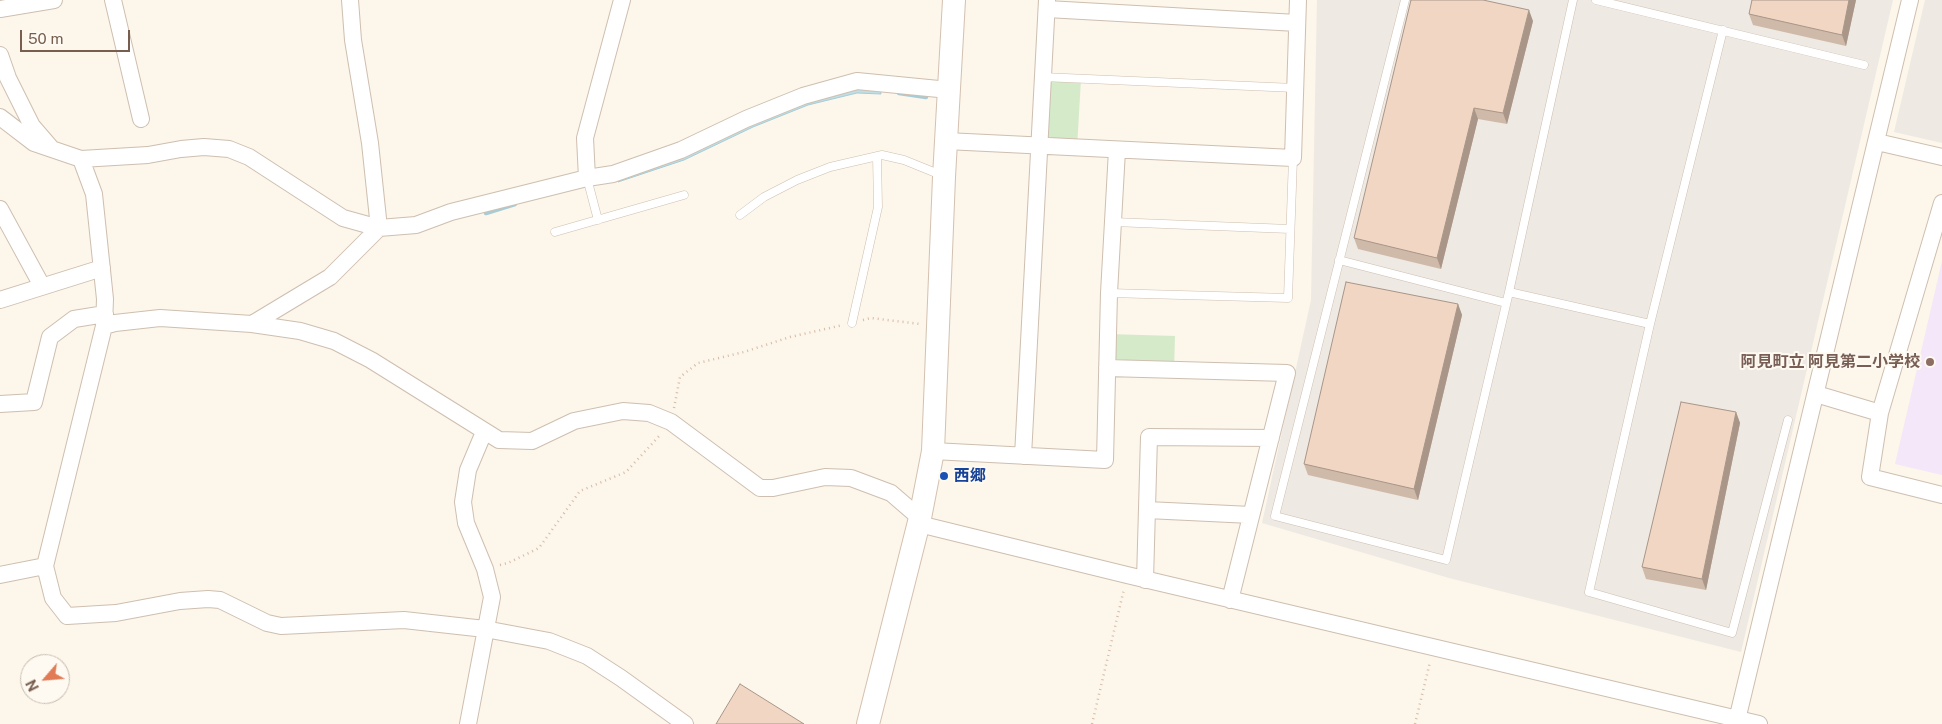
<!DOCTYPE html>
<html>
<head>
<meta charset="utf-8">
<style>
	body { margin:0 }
	#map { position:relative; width:1942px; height:724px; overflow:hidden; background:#fcf6eb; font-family:"Public Sans",sans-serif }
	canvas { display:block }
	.north { position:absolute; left:20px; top:654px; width:50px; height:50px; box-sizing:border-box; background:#fefaf1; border:1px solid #c8bcb0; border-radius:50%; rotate:243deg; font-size:14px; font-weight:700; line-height:20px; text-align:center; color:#775e4e }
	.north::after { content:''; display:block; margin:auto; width:18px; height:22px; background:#e17b55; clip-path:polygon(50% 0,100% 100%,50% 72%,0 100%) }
	.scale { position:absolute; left:20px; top:30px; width:110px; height:22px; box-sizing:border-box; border:2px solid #775e4e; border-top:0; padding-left:6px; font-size:15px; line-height:18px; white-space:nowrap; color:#775e4e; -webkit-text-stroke:4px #fefaf1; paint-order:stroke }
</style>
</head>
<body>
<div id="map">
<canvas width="1942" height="724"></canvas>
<div class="north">N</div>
<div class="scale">50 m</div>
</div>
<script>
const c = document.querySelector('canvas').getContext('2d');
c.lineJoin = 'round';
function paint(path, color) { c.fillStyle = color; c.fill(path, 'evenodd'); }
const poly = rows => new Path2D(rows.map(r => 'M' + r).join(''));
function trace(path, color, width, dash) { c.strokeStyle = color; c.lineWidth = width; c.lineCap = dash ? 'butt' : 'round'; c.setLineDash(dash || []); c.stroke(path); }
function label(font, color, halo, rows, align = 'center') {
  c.font = font + ' "Public Sans","Noto Sans JP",sans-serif'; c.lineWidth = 4; c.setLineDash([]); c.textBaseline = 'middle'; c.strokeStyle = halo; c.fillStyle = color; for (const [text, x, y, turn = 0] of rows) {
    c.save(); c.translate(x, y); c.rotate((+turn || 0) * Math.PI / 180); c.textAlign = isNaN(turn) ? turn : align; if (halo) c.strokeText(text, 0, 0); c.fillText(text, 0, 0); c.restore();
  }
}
paint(poly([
	[1317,0,1893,0,1741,652,1449,578,1262,523,1311,300],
	[1925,0,1942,0,1942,143,1894,132]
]), '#eee9e3');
paint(poly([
	[1942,261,1942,475,1895,464]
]), '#f3e7f9');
paint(poly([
	[1042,77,1081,79,1077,148,1038,146],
	[1108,334,1175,336,1174,370,1107,368]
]), '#d5eac9');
const water = poly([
	[880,86,881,94,857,93,808,105,753,127,684,160,618,182,620,175,834,91,880,86]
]);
paint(water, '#bfdee6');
trace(water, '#a6cdd7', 1);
trace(poly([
	[899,93,926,97],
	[486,213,515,204]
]), '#a6cdd7', 4.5);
const lane = poly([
	[1405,0,1275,516,1446,560,1509,292],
	[1573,0,1509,292,1650,324,1723,30],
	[1596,0,1864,65],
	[1042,77,1295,88],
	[587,178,598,220],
	[740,215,764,197,797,180,830,167,882,155,904,160,941,175],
	[1113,222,1290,229],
	[555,232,684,195],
	[1339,260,1506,303],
	[1109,293,1288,298,1293,158],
	[852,323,878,207,877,156],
	[1650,324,1589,592,1732,633,1788,420]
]);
const street = poly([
	[113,0,141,119],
	[350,0,353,40,370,143,379,228],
	[0,9,54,0],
	[1047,9,1297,23],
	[0,55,8,78,32,126,51,148],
	[0,117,34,143,81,159,94,194,105,299,104,326,45,566,53,598,67,616,116,613,180,601,208,599,220,600,267,623,281,626,404,620,485,629,549,641,587,656,621,678,685,724],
	[946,141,1293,158,1298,0],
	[1877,142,1942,157],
	[81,159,148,155,181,149,204,147,229,149,249,157,343,218,379,228,416,225,451,212,587,178,613,174,681,150,746,119,803,96,857,81,949,90],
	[587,178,585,138,622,0],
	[1942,203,1880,413,1870,477,1942,495],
	[0,209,42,286],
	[0,300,102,268],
	[252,324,330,277,379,228],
	[104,326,115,323,160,318,252,324,300,331,334,341,371,360,499,440,532,441,574,421,623,411,649,413,671,422,760,488,773,488,825,477,851,478,891,493,920,518],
	[1107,368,1287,373,1230,600],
	[1816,394,1880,413],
	[0,404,34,402,50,337,74,319,105,314],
	[933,451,1105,460,1109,293,1117,150],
	[1023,456,1047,0],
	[1147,510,1251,515],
	[919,524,1127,575,1759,724],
	[0,575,45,566],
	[1145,580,1149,437,1271,438],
	[468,724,492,597,485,569,466,523,463,502,468,470,484,432],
	[1736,724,1910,0]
]);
const secondary = poly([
	[868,724,920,518,933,451,944,177,954,0]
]);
trace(lane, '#cebfb0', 9);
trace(street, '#cebfb0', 18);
trace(secondary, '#d4c1b0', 24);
trace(poly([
	[863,320,871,318,920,324],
	[674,408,680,377,698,363,744,352,790,337,843,325],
	[500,565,508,563,539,548,580,491,626,472,661,434],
	[1092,724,1124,589],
	[1415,724,1430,662]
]), '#d6bba5', 2.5, [1, 4]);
trace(lane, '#fff', 8);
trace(street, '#fff', 16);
trace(secondary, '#fff', 22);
paint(poly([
	[1752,0,1856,0,1846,46,1753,25,1749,14],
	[1533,21,1507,124,1478,119,1441,269,1358,249,1354,238],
	[1458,304,1462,315,1418,500,1308,475,1304,464],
	[1736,412,1740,423,1706,590,1646,579,1642,567]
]), '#cfb9a8');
paint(poly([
	[1849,0,1856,0,1846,46,1842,35],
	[1529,10,1533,21,1507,124,1503,113],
	[1474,108,1478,119,1441,269,1437,258],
	[1458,304,1462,315,1418,500,1414,489],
	[1736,412,1740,423,1706,590,1702,579]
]), '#a99688');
const building = poly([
	[1411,0,1483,0,1529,10,1503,113,1474,108,1437,258,1354,238,1411,0],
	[1752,0,1849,0,1842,35,1749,14,1752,0],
	[1346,282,1458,304,1414,489,1304,464,1346,282],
	[1681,402,1736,412,1702,579,1642,567,1681,402],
	[740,684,804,724,716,724,740,684]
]);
paint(building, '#f1d7c3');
trace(building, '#a99688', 1);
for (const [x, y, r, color] of [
	[1930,362,5,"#8d6e63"],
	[944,476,5,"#1a4fb4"]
]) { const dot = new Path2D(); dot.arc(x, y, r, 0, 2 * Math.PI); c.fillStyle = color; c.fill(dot); trace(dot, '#fefaf1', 2); }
label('bold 16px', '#785e54', '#fefaf1', [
	["阿見町立 阿見第二小学校",1920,362]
], 'right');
label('bold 16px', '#164399', '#fefaf1', [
	["西郷",954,476]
], 'left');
</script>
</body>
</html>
